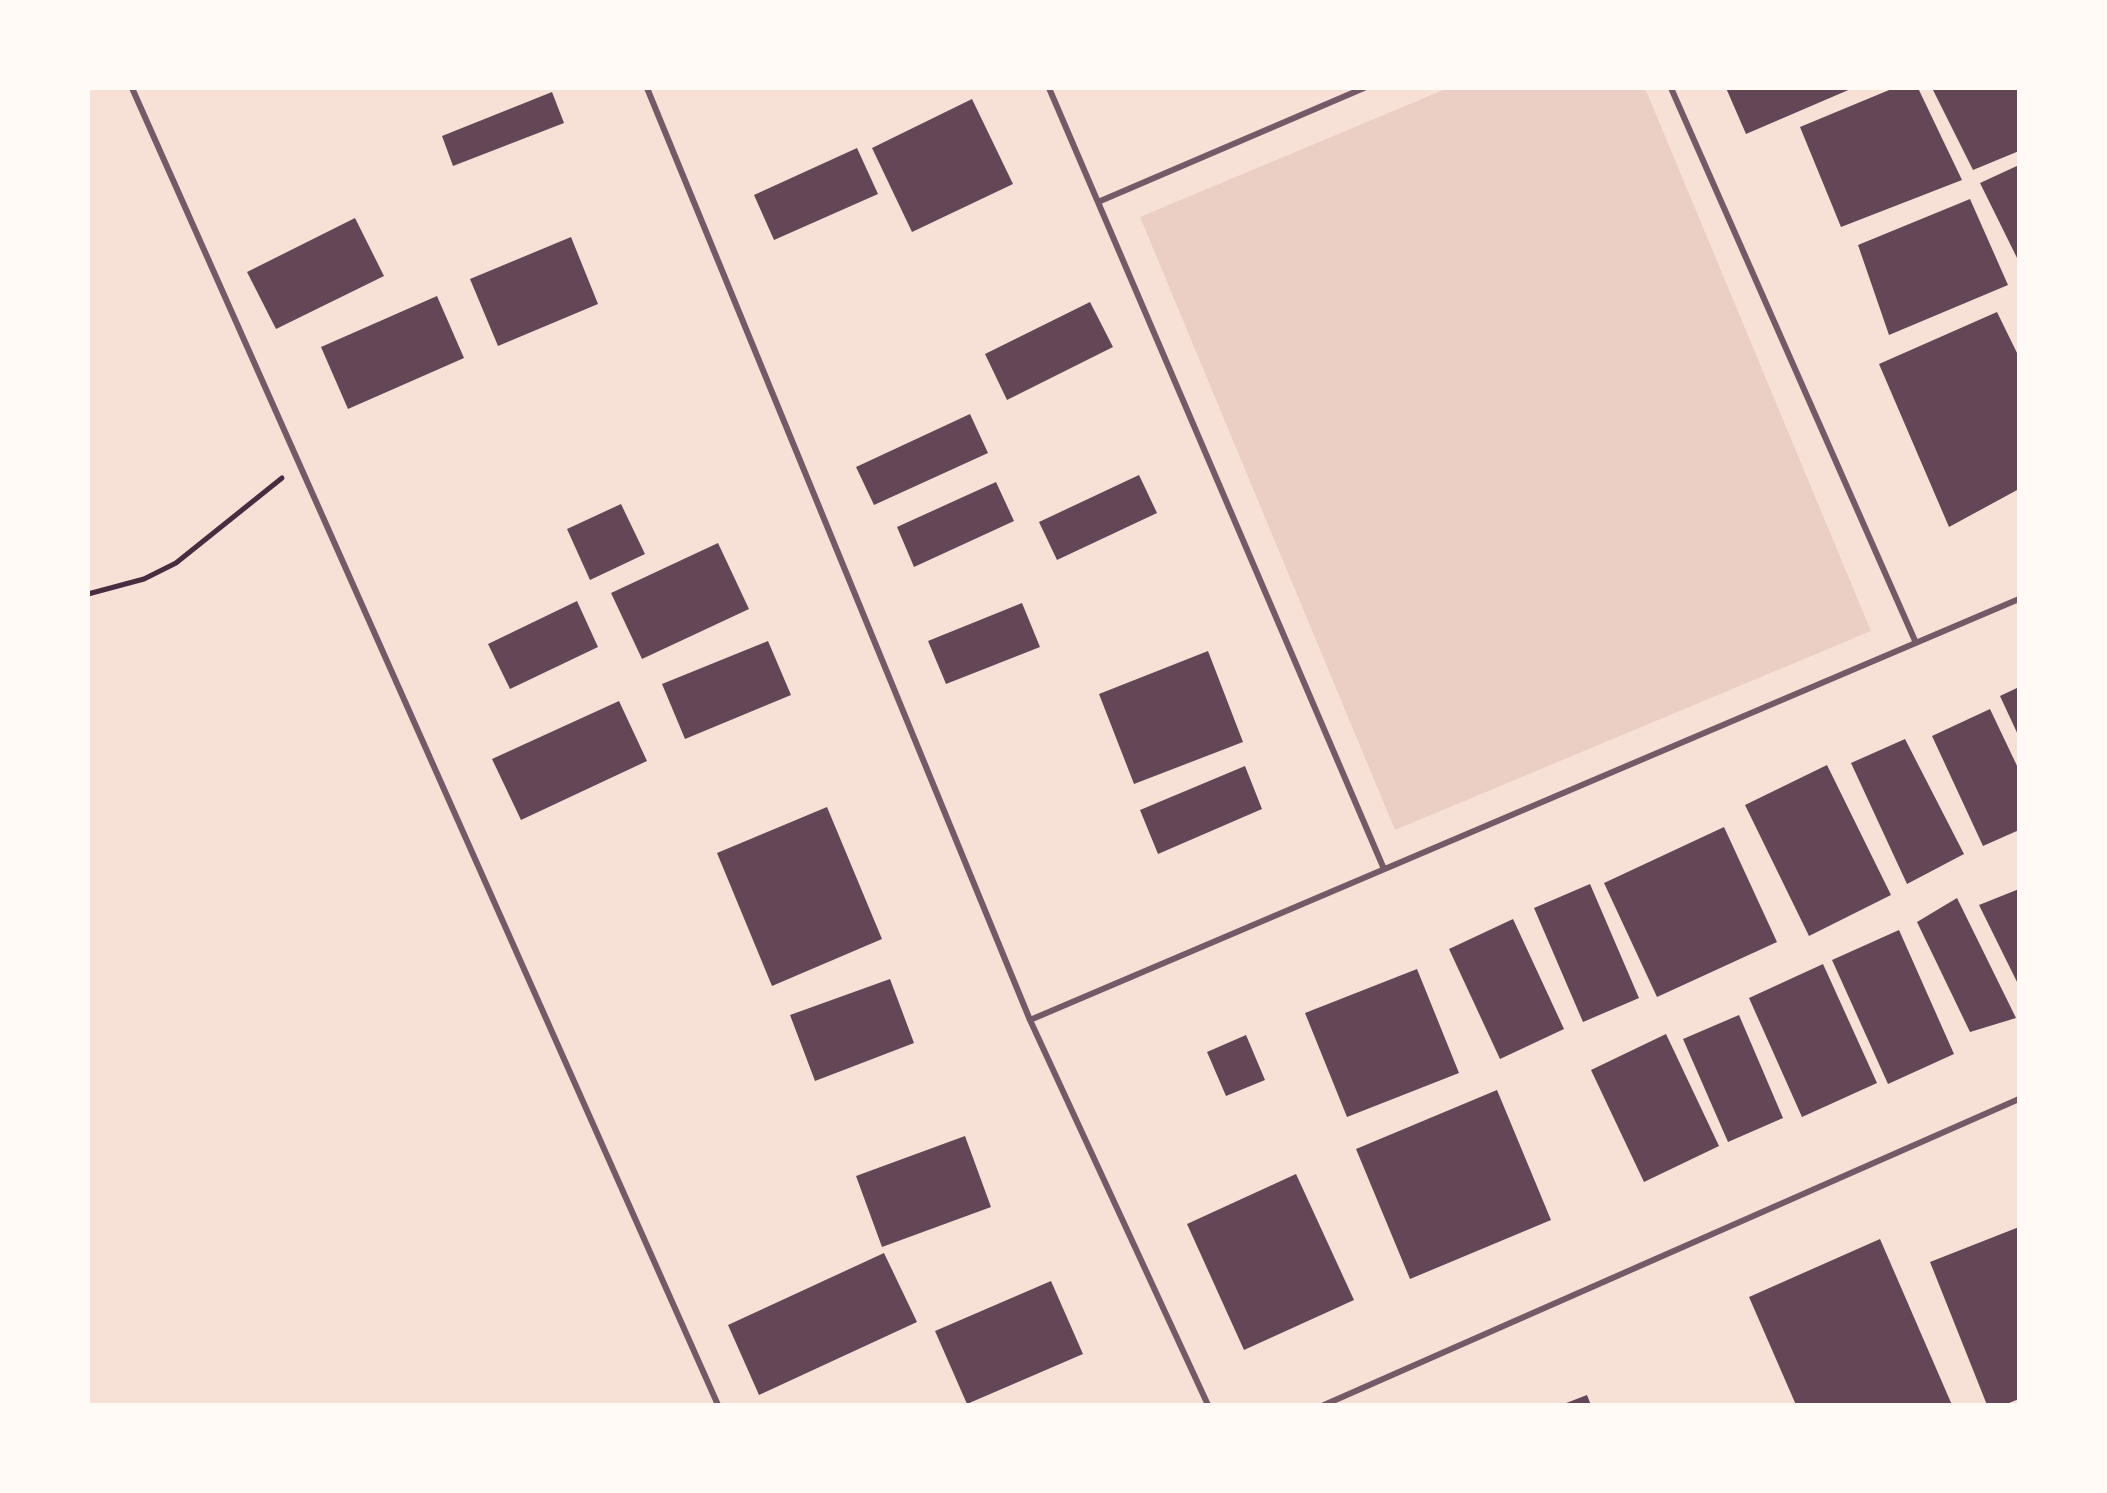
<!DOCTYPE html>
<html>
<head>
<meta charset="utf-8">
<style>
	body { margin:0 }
	#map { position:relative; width:2107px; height:1493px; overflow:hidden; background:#f7e1d7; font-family:Manrope,sans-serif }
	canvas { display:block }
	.frame { position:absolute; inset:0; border:90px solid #fffaf5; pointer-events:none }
</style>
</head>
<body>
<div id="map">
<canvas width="2107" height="1493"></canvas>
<div class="frame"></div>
</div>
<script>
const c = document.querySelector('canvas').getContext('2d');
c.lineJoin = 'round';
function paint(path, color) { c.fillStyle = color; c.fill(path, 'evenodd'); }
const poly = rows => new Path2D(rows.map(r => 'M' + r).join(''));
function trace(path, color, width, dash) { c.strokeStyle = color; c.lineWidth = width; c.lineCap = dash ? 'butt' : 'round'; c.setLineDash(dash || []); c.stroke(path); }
paint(poly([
	[1448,88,1645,88,1871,631,1395,830,1140,217]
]), '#ebcfc5');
paint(poly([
	[1726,88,1853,88,1746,134],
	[1894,88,1918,88,1962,180,1841,227,1800,127],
	[1932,88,2019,88,2019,151,1973,170],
	[552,92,564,123,453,166,442,136],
	[972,99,1013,184,912,232,872,148],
	[857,148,878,194,774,240,754,195],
	[2019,165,2019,262,1980,183],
	[1970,199,2008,285,1889,335,1858,245],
	[355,218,384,276,276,329,247,272],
	[571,237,598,304,498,346,470,279],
	[437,296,464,358,348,409,321,347],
	[1090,302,1113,347,1007,400,985,354],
	[1997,312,2019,357,2019,489,1949,527,1879,364],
	[970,414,988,453,874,505,856,467],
	[1139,475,1157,513,1057,560,1039,522],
	[996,482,1014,521,914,567,897,527],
	[621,504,645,554,590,580,567,529],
	[718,543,749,609,642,659,611,593],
	[577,601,598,647,510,689,488,644],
	[1022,603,1040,647,946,684,928,641],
	[768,641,791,695,685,739,662,684],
	[1208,651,1243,742,1134,784,1099,694],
	[2019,687,2019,737,2000,696],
	[619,701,647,761,521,820,492,759],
	[1990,709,2019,770,2019,830,1983,846,1932,736],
	[1905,739,1964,854,1907,884,1851,763],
	[1827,765,1891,895,1809,936,1745,805],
	[1245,766,1262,809,1158,854,1140,810],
	[827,807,882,939,772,986,717,853],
	[1724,827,1777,942,1657,997,1604,883],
	[1590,884,1639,998,1583,1022,1534,908],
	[2019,889,2019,986,1979,905],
	[1957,898,2016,1018,1970,1032,1917,922],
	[1513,919,1564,1029,1500,1059,1449,949],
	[1899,930,1954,1054,1888,1084,1832,960],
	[1823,964,1877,1083,1802,1117,1749,998],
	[1417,969,1459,1073,1347,1117,1305,1013],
	[890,979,914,1043,815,1081,790,1015],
	[1739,1015,1783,1118,1728,1142,1683,1039],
	[1666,1034,1719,1146,1644,1182,1591,1070],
	[1246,1035,1265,1080,1226,1096,1207,1052],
	[1497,1090,1551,1220,1410,1279,1356,1149],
	[965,1136,991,1207,882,1247,856,1176],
	[1296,1174,1354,1300,1244,1350,1187,1224],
	[2019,1227,2019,1399,2004,1405,1987,1405,1930,1262],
	[1880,1239,1952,1405,1796,1405,1749,1297],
	[884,1253,917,1322,759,1395,728,1325],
	[1051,1281,1083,1354,967,1404,935,1331],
	[1587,1395,1591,1405,1561,1405]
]), '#644757');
trace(poly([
	[88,594,144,579,176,563,282,478]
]), '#4a2c40', 5);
trace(poly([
	[132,88,718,1405],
	[647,88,1030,1020,1208,1405],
	[1049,88,1384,869],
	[1671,88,1916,643],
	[1098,202,1364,88],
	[1030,1020,2019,599],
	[1324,1405,2019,1099]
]), '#755966', 6);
</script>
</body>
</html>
